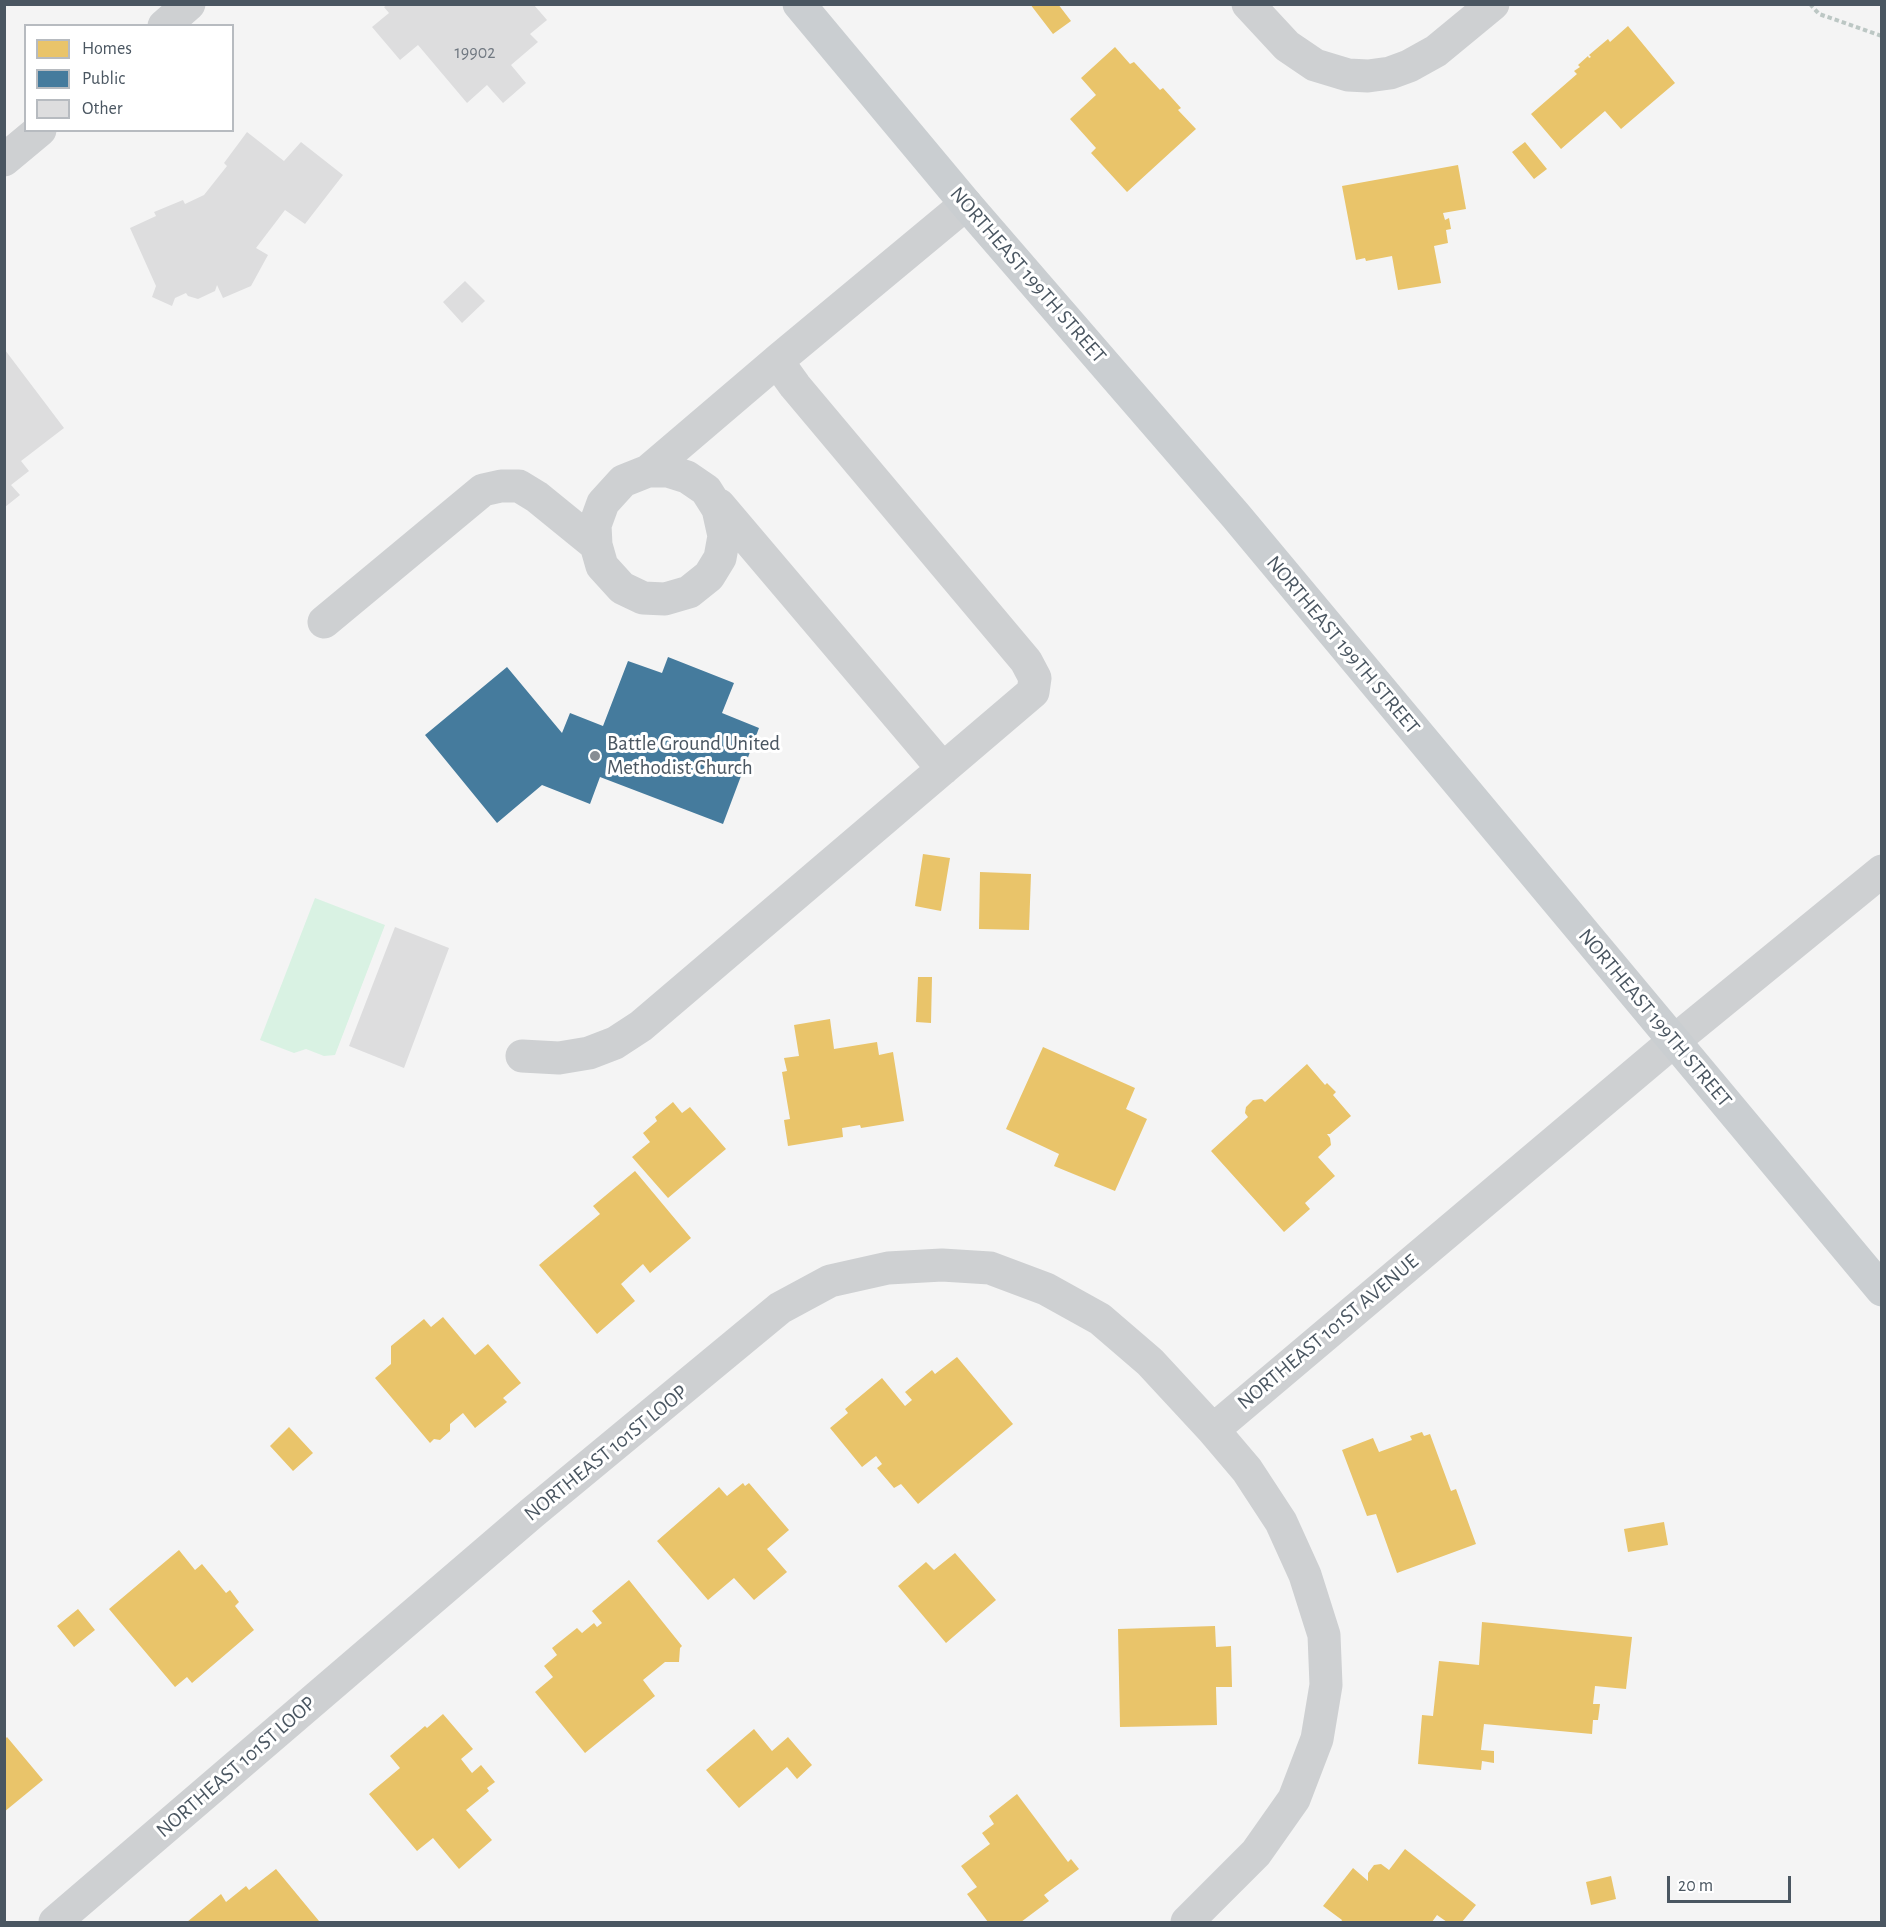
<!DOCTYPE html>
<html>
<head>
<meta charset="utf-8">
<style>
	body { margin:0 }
	#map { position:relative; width:1886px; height:1927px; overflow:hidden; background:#f4f4f4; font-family:"Alegreya Sans",sans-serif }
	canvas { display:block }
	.frame { position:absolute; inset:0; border:6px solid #4a5661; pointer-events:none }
	.legend { position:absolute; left:24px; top:24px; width:210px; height:108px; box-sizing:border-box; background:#fff; border:2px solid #b7bbc0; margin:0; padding:8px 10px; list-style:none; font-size:18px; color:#4a5661 }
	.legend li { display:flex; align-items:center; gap:12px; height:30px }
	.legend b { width:30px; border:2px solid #b7bbc0 }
	.scale { position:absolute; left:1667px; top:1876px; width:124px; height:27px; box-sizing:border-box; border:3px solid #4a5661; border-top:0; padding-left:8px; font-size:18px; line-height:21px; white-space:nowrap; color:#4a5661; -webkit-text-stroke:4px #fff; paint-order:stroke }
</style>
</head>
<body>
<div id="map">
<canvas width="1886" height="1927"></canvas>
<div class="frame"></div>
<ul class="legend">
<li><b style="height:16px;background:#e9c46a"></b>Homes</li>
<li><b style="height:16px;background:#457b9d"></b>Public</li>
<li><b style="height:16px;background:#ddddde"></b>Other</li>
</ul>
<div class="scale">20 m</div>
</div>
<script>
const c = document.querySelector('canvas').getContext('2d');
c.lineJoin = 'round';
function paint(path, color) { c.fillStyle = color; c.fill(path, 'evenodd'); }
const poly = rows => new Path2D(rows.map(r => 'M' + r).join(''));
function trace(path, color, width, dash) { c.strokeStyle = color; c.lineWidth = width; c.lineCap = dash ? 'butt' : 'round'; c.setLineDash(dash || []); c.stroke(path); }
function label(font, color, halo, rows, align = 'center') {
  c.font = font + ' "Alegreya Sans",sans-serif'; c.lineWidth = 6; c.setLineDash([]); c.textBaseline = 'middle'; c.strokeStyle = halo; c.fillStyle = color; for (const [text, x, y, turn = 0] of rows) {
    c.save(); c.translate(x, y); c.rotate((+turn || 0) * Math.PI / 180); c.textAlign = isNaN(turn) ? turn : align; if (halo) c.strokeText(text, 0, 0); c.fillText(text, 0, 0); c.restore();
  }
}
paint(poly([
	[315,898,385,925,335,1055,324,1056,306,1049,294,1053,260,1040]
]), '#d9f2e3');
paint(poly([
	[1030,4,1058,4,1071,21,1053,34],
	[1628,26,1675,83,1621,129,1605,111,1561,149,1531,114,1577,74,1574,71,1580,67,1578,65,1588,56,1589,58,1591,57,1589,55,1608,39,1610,42],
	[1115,47,1130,64,1134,62,1160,90,1163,88,1181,108,1178,110,1196,129,1127,192,1091,153,1096,148,1070,119,1096,95,1081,78],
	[1525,142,1547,169,1534,179,1512,152],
	[1458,165,1466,209,1443,213,1445,220,1449,218,1451,229,1446,230,1448,243,1434,246,1441,283,1398,290,1392,256,1366,261,1365,258,1356,260,1342,186],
	[923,854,950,858,941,911,915,906],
	[980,872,1031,874,1029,930,979,929],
	[918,977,932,977,931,1023,916,1022],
	[830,1019,834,1049,877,1042,879,1055,893,1052,904,1121,861,1128,860,1125,842,1128,843,1137,788,1146,784,1120,790,1119,782,1072,787,1071,784,1058,799,1056,794,1025],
	[1043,1047,1135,1088,1126,1109,1147,1119,1115,1191,1054,1166,1059,1154,1006,1129],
	[1307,1064,1325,1085,1327,1083,1336,1092,1333,1095,1351,1116,1330,1134,1327,1134,1330,1138,1331,1145,1318,1157,1335,1176,1305,1203,1310,1209,1284,1232,1211,1151,1248,1117,1245,1113,1246,1107,1253,1100,1262,1099,1265,1102],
	[673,1102,682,1113,690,1107,726,1149,668,1198,632,1157,650,1142,643,1133,657,1121,655,1117],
	[635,1171,691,1238,650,1273,643,1264,621,1284,635,1301,597,1334,539,1265,600,1214,593,1206],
	[443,1317,475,1355,488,1344,521,1383,503,1398,507,1402,475,1428,463,1413,450,1424,450,1431,440,1440,434,1439,430,1443,375,1378,391,1364,391,1346,424,1319,431,1327],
	[957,1357,1013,1424,918,1504,901,1484,894,1488,877,1468,882,1464,876,1456,862,1467,830,1428,848,1413,845,1409,882,1378,905,1406,912,1400,905,1392,932,1370,935,1374],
	[289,1427,313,1453,293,1471,270,1446],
	[1422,1432,1424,1436,1430,1434,1451,1491,1456,1489,1476,1544,1397,1573,1376,1514,1367,1516,1342,1450,1373,1438,1379,1452,1412,1440,1410,1436],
	[743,1483,745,1486,749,1483,789,1530,767,1549,787,1572,754,1600,734,1578,708,1600,657,1541,719,1487,727,1496],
	[1664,1522,1668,1545,1628,1552,1624,1529],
	[179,1550,195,1570,202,1564,226,1593,230,1590,239,1602,235,1606,254,1630,192,1683,187,1677,175,1687,109,1609],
	[955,1553,996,1600,946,1643,898,1586,926,1562,934,1570],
	[629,1580,682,1646,680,1648,679,1662,665,1662,643,1680,655,1696,585,1753,535,1692,553,1677,544,1666,557,1655,552,1648,577,1628,582,1633,594,1623,597,1627,602,1623,592,1611],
	[78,1609,95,1630,74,1647,57,1626],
	[1482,1622,1632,1637,1626,1689,1595,1686,1593,1704,1600,1704,1598,1720,1593,1720,1592,1734,1484,1724,1481,1750,1494,1751,1494,1763,1482,1761,1481,1770,1418,1764,1422,1715,1433,1716,1439,1661,1479,1665],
	[1215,1626,1216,1647,1231,1646,1232,1687,1216,1687,1217,1725,1120,1727,1118,1629],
	[443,1714,473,1749,461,1759,472,1773,481,1765,495,1782,487,1788,489,1791,466,1810,492,1840,459,1869,433,1838,417,1851,369,1794,400,1768,390,1756,425,1726,427,1728],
	[754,1729,772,1751,788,1737,812,1765,797,1779,787,1767,739,1808,706,1770],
	[7,1737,43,1780,4,1812,4,1740],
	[1017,1794,1068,1862,1071,1859,1079,1869,1044,1895,1049,1901,1021,1922,988,1922,967,1894,977,1887,961,1866,990,1844,982,1833,994,1824,989,1816],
	[1405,1849,1476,1905,1462,1922,1447,1922,1437,1915,1432,1922,1341,1922,1342,1920,1323,1906,1353,1868,1368,1881,1368,1873,1374,1865,1381,1864,1389,1870],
	[276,1869,319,1921,318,1922,187,1922,221,1894,226,1902,246,1886,249,1890],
	[1611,1876,1616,1899,1591,1905,1586,1882]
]), '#e9c46a');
paint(poly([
	[668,657,734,683,722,713,759,728,723,824,600,777,590,804,542,785,497,823,425,735,507,667,562,733,570,713,603,726,628,661,662,673]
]), '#457b9d');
paint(poly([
	[387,5,534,5,547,20,530,34,538,42,511,65,526,83,503,103,487,85,467,103,418,45,400,60,372,27,389,13,384,7],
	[247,132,284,161,301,142,343,175,305,224,285,210,256,248,268,255,251,286,223,298,217,285,215,291,198,299,188,296,186,293,175,298,172,306,152,297,156,286,130,228,156,216,154,212,183,200,185,204,204,195,227,166,224,163],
	[465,281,485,301,462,323,443,302],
	[5,350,64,428,21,461,29,471,11,485,20,495,5,507],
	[395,927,449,948,404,1068,349,1046]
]), '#ddddde');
trace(poly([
	[1810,4,1819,14,1882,36]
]), '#bcc7c4', 4, [4.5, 3]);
trace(poly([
	[1248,4,1287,46,1315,65,1348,75,1368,76,1390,73,1409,66,1436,51,1493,4],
	[164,26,189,4],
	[4,160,40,130],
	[777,361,966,204],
	[719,505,943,769],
	[324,622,483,490,501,486,519,486,537,497,596,545,602,566,622,588,643,598,665,599,689,592,709,576,720,558,724,536,718,509,706,490,687,477,668,471,648,471,623,481,603,503,595,525,596,545],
	[522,1056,559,1058,589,1053,615,1043,641,1026,1033,692,1035,678,1026,661,795,386,777,361,648,471],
	[1213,1430,1674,1041,1882,871],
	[55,1922,532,1513,780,1308,830,1281,888,1268,942,1265,990,1268,1046,1289,1100,1319,1150,1362,1213,1430,1247,1470,1281,1522,1305,1575,1324,1635,1326,1685,1317,1739,1294,1799,1256,1853,1187,1922]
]), '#ced0d2', 33);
trace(poly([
	[799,4,966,204,1236,516,1882,1290]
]), '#caced1', 33);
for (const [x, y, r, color] of [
	[595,756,6,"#868d94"]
]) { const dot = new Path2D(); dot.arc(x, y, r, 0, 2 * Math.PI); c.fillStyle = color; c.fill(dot); trace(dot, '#fff', 2); }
label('18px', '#707881', null, [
	["19902",475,53]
]);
label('21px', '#4a5661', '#fff', [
	["NORTHEAST 199TH STREET",1028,275,49],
	["NORTHEAST 199TH STREET",1343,645,50],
	["NORTHEAST 199TH STREET",1655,1018,50],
	["NORTHEAST 101ST AVENUE",1328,1332,-40],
	["NORTHEAST 101ST LOOP",606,1453,-39],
	["NORTHEAST 101ST LOOP",236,1767,-41]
]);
label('21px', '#4a5661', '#fff', [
	["Battle Ground United",607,744],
	["Methodist Church",607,768]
], 'left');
</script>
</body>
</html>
